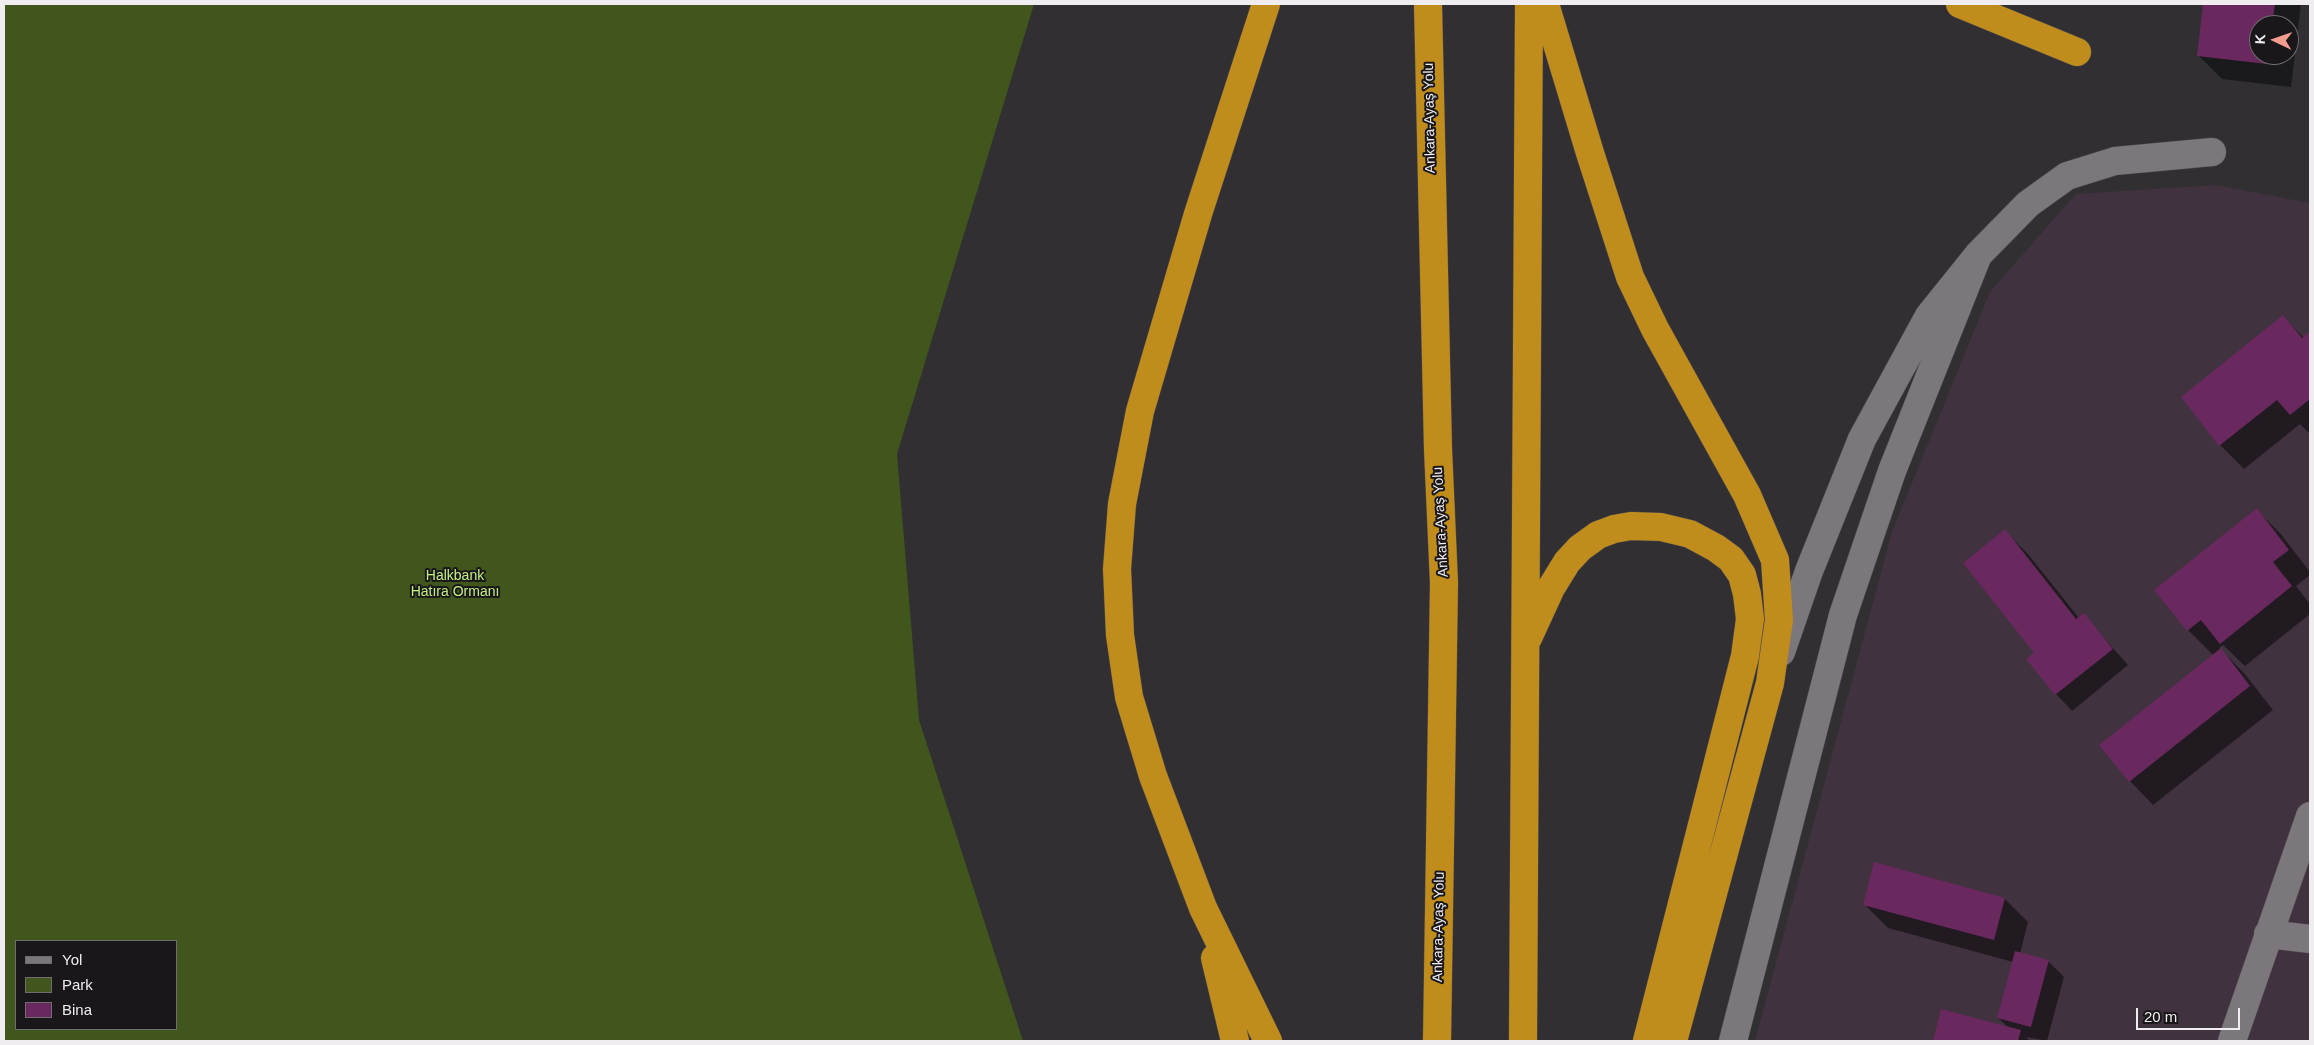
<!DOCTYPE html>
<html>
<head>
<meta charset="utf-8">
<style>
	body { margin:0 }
	#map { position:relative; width:2314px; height:1045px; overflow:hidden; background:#322f33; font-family:Helvetica,sans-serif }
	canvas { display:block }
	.frame { position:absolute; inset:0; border:5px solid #f0edf1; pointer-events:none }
	.legend { position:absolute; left:15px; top:940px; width:162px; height:90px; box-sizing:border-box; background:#191719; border:1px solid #6f6d6f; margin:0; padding:6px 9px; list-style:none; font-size:15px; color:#f0edf1 }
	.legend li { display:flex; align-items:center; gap:10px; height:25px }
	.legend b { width:25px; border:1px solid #6f6d6f }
	.north { position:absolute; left:2249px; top:15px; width:50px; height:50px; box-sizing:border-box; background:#191719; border:1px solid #6f6d6f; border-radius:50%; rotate:273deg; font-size:14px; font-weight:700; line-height:20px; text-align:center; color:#f0edf1 }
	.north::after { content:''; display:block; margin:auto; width:18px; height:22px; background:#f59c90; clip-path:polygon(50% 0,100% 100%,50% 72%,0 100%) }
	.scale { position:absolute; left:2136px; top:1008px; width:104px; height:22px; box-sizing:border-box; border:2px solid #f0edf1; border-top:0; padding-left:6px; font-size:15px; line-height:18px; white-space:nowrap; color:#f0edf1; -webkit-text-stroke:4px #191719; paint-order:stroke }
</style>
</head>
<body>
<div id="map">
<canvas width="2314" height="1045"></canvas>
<div class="frame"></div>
<ul class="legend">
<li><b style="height:6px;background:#7b777c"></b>Yol</li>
<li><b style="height:14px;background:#41561d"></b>Park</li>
<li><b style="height:14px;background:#69285e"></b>Bina</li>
</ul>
<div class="north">K</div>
<div class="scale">20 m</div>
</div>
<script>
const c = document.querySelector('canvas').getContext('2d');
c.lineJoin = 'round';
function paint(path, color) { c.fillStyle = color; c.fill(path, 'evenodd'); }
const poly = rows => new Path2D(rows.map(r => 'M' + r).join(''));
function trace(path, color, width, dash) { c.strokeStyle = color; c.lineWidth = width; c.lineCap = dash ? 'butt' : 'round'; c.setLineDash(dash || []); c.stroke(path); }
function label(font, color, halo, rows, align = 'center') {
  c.font = font + ' Helvetica,sans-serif'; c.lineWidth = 4; c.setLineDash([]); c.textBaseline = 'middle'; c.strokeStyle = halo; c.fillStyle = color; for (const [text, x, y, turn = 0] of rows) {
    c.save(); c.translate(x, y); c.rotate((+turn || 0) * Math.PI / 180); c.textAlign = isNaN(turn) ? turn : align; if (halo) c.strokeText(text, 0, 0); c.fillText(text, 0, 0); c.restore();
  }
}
paint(poly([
	[2215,185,2310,203,2310,1041,1755,1041,1892,532,1990,292,2076,194]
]), '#41323f');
paint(poly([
	[4,4,1034,4,897,454,919,720,1023,1041,4,1041],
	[16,941,176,941,176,1029,16,1029]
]), '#41561d');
paint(poly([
	[2204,4,2301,4,2291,87,2222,79,2198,55],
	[2259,25,2289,25,2289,55,2259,55],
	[2283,317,2304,338,2310,333,2310,434,2300,424,2244,469,2220,445],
	[2257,510,2280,533,2310,572,2310,575,2296,586,2310,604,2310,614,2245,666,2223,645,2219,648,2244,673,2273,710,2153,805,2130,781,2213,655,2188,630,2156,590],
	[2005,531,2028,554,2079,618,2083,614,2128,665,2072,711,2056,694,2028,659,2035,653],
	[2005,899,2028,922,2020,954,2048,961,2064,977,2047,1041,2026,1037,2030,1041,1934,1041,1942,1011,2009,1028,1998,1018,2013,962,1888,928,1864,904]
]), '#0007');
paint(poly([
	[2203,4,2275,4,2272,25,2259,25,2259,55,2268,55,2267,64,2197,56],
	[2283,315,2302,338,2310,331,2310,399,2290,415,2277,400,2219,446,2181,397],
	[2257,508,2289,550,2273,562,2292,586,2220,644,2201,620,2187,631,2154,590],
	[2005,529,2076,619,2084,613,2113,649,2055,695,2026,659,2034,653,1963,563],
	[2221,648,2250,686,2129,782,2099,745],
	[1874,862,2005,898,1994,940,1863,905],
	[2015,951,2049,960,2031,1027,1997,1018],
	[1941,1009,2021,1030,2018,1041,1933,1041]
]), '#69285e');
const minor = poly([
	[1781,652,1809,571,1862,439,1929,316,1978,255,2028,204,2067,176,2115,161,2212,152],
	[2268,934,2310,939],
	[1733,1041,1843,615,1892,471,1978,255],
	[2232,1041,2310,816]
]);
const highway = poly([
	[1266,4,1198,214,1140,411,1122,504,1117,569,1120,635,1129,697,1153,776,1203,908,1268,1041],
	[1428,4,1438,449,1444,583,1437,1041],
	[1545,4,1590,153,1630,277,1655,329,1747,495,1775,560,1779,620,1770,683,1673,1041],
	[1960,4,2077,52],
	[1528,638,1551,588,1567,562,1580,548,1598,535,1614,529,1631,526,1661,527,1690,534,1716,548,1731,559,1742,575,1747,594,1750,619,1745,656,1647,1041],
	[1215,958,1235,1041],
	[1523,1041,1529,4]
]);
trace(minor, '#4d4a4e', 29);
trace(highway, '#4d4a4e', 29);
trace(minor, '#7b777c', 28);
trace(highway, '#c08d1c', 28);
label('14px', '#f0edf1', '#191719', [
	["Ankara-Ayaş Yolu",1430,118,-91],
	["Ankara-Ayaş Yolu",1441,522,-93],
	["Ankara-Ayaş Yolu",1439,927,-89]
]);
label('14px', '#c3ef80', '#191719', [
	["Halkbank",455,576],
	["Hatıra Ormanı",455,592]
]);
</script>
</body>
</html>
